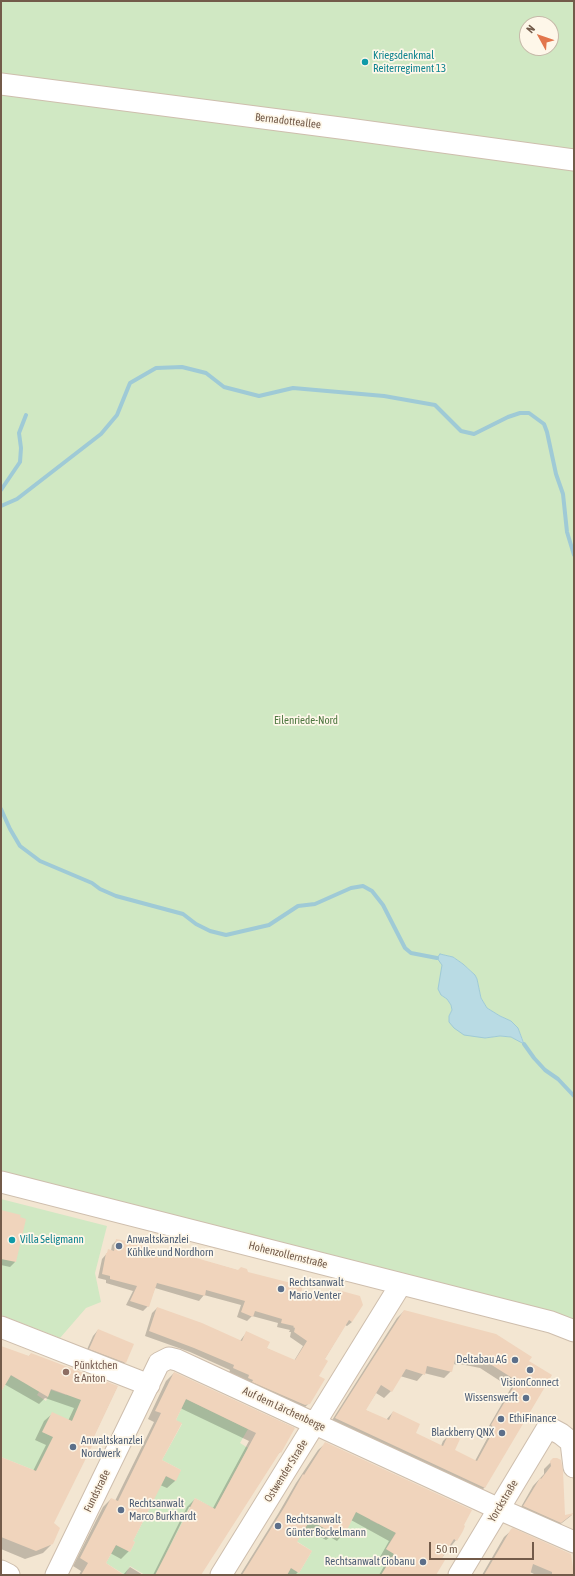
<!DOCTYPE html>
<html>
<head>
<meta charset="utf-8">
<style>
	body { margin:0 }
	#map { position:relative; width:575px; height:1576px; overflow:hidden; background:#fbf3e3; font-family:"Asap Condensed",sans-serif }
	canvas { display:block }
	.frame { position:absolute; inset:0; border:2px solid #735b4a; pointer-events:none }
	.north { position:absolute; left:519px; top:16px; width:40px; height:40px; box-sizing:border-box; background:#fef7e9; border:1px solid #c6b9a9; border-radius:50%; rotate:310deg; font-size:11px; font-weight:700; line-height:16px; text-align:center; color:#735b4a }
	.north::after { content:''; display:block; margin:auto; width:14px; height:18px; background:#e2764c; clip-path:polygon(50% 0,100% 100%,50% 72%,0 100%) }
	.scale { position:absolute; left:429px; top:1542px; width:105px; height:18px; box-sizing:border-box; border:2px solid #735b4a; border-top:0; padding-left:5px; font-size:12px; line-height:14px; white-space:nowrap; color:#735b4a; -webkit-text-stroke:3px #fef7e9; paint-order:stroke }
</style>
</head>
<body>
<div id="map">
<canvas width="575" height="1576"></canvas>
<div class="frame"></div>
<div class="north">N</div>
<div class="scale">50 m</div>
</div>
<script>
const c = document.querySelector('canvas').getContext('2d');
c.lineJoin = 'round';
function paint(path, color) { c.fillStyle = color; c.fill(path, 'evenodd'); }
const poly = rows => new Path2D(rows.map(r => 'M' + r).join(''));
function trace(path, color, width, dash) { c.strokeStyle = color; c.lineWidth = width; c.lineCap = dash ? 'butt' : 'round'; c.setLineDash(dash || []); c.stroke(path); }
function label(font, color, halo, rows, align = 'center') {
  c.font = font + ' "Asap Condensed",sans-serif'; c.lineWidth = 3.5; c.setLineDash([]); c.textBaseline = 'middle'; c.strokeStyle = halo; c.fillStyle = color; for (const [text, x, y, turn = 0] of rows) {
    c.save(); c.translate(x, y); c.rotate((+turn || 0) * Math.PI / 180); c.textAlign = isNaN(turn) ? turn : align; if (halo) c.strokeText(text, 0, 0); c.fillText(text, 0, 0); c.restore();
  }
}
paint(poly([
	[1,1182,574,1331,574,1575,1,1575]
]), '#f3e6d2');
paint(poly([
	[1,1,574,1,574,1331,1,1182],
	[527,24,551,24,551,48,527,48],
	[440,954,453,957,463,964,475,975,477,979,481,998,487,1008,500,1016,511,1021,518,1028,524,1043,511,1037,500,1036,485,1038,449,1016,452,1010,451,1005,447,999,441,995,442,965],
	[1,1199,107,1226,95,1273,101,1302,86,1308,60,1338,1,1315],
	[10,1375,23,1382,26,1378,42,1387,37,1395,46,1401,51,1390,66,1395,66,1394,89,1399,72,1421,43,1432,53,1437,63,1438,36,1471,1,1457,1,1392],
	[186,1399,248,1429,240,1443,248,1448,215,1509,195,1498,182,1521,203,1534,165,1575,145,1575,130,1566,125,1575,106,1563,116,1545,130,1552,135,1542,133,1541,153,1502,145,1498,158,1472,175,1481,181,1470,162,1460,182,1424,176,1420],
	[353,1511,372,1516,370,1520,378,1524,380,1520,396,1532,386,1549,398,1556,381,1575,287,1575,290,1570,279,1561,299,1573,312,1551,287,1535,300,1537,310,1520,334,1534,337,1530,345,1534]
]), '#d0e8c3');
const water = poly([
	[440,954,453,957,463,964,475,975,477,979,481,998,487,1008,500,1016,511,1021,518,1028,524,1044,511,1037,500,1036,485,1038,464,1035,454,1028,449,1022,449,1016,452,1010,451,1005,447,999,441,995,438,989,442,965,437,958,440,954]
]);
paint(water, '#b9dbe4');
trace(water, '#9fcad6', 1);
paint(poly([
	[1,1211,25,1220,15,1262,10,1267,1,1265],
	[117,1240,170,1254,172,1252,247,1273,300,1293,319,1298,325,1292,335,1295,338,1292,352,1322,347,1326,345,1325,324,1360,309,1403,304,1408,244,1383,245,1380,229,1373,230,1370,190,1352,145,1336,152,1313,157,1308,240,1341,246,1333,266,1348,294,1361,303,1346,290,1337,291,1332,289,1332,290,1330,277,1327,278,1323,252,1316,247,1321,237,1317,241,1305,204,1295,199,1301,155,1288,148,1306,143,1311,126,1305,133,1291,106,1283,106,1280,98,1278,102,1259,109,1251,111,1251,112,1245],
	[404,1311,528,1361,485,1487,478,1494,329,1425,397,1318],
	[453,1364,459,1365,460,1364,480,1368,511,1388,485,1433,489,1435,475,1461,453,1450,450,1434,443,1441,441,1446,415,1434,393,1412,386,1420,365,1410,376,1393,384,1398,391,1391,400,1376,417,1381,424,1373,444,1378,451,1371],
	[98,1330,125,1363,120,1368,85,1354,93,1336],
	[1,1347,28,1357,31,1354,117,1387,52,1524,51,1545,43,1553,25,1559,1,1549,1,1458,33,1471,46,1445,35,1440,44,1421,52,1414,68,1421,74,1408,45,1398,39,1404,4,1384,1,1390],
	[174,1373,294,1428,280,1452,276,1456,200,1575,153,1575,187,1507,195,1499,213,1508,249,1441,180,1408,174,1421,161,1461,180,1471,175,1481,167,1488,160,1485,132,1542,129,1551,121,1559,110,1553,104,1563,122,1575,79,1575,81,1571,73,1566,103,1507,111,1499,115,1501,154,1422,148,1419,166,1381],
	[189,1507,192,1507,165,1556],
	[326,1443,456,1540,441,1559,435,1575,379,1575,387,1561,380,1557,389,1541,351,1520,344,1533,337,1541,330,1537,326,1540,304,1528,295,1542,298,1572,295,1575,240,1575,278,1514,296,1483,318,1450],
	[554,1459,564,1516,572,1515,553,1530,517,1514,533,1486,544,1474,544,1469],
	[512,1530,573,1575,536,1575,530,1572,529,1575,482,1575,504,1537],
	[130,1567,143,1575,123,1575]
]), '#0003');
trace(poly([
	[1,490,20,462,21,448,19,433,26,415],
	[1,506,17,499,101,434,117,415,130,383,156,368,182,367,206,373,224,387,259,396,293,388,384,396,435,405,461,431,474,434,508,417,520,413,529,413,544,424,547,432,556,474,563,494,567,532,574,555],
	[1,809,10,829,20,846,40,861,92,883,100,889,116,896,183,914,196,924,210,931,226,935,269,925,298,906,315,904,351,888,363,886,372,891,383,905,405,948,411,953,437,958],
	[524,1044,534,1058,545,1070,558,1079,574,1096]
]), '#9fcad6', 4);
paint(poly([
	[1,1210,21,1215,20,1217,26,1219,16,1262,1,1259],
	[135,1236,140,1245,171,1253,172,1251,238,1270,241,1267,247,1269,248,1272,303,1286,301,1292,323,1297,324,1291,337,1294,338,1290,360,1296,363,1305,352,1322,349,1320,325,1359,328,1361,319,1376,325,1379,310,1404,305,1405,252,1382,253,1380,248,1378,249,1375,233,1368,234,1365,194,1348,149,1331,157,1307,202,1323,242,1341,246,1331,270,1342,267,1348,295,1360,307,1341,294,1332,295,1328,293,1327,294,1326,281,1323,282,1319,255,1311,253,1317,241,1312,245,1301,206,1290,205,1296,157,1283,149,1307,130,1301,137,1286,110,1279,110,1276,102,1274,106,1253,107,1253,108,1249,114,1251,116,1239,126,1241],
	[404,1310,496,1334,532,1357,529,1361,552,1375,485,1488,335,1418],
	[456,1356,487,1362,517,1381,491,1425,495,1428,477,1461,455,1450,460,1439,449,1433,443,1446,416,1433,420,1424,393,1411,389,1420,366,1410,381,1385,392,1392,406,1369,425,1375,427,1366,452,1372],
	[98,1329,134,1344,126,1363,89,1349],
	[1,1346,29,1356,31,1353,118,1386,93,1439,95,1440,54,1523,60,1528,53,1544,36,1551,1,1537,1,1457,36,1471,53,1437,42,1432,52,1412,72,1421,81,1400,51,1389,48,1397,11,1375,1,1392],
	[174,1372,295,1428,281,1453,280,1452,201,1575,155,1575,195,1498,215,1509,256,1433,186,1399,176,1420,182,1423,162,1460,181,1470,176,1481,166,1476,133,1541,135,1542,130,1552,116,1545,106,1563,124,1575,81,1575,88,1563,80,1558,111,1498,118,1501,161,1413,155,1411],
	[325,1442,472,1510,464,1525,465,1526,463,1531,457,1541,454,1539,442,1558,445,1560,436,1575,381,1575,394,1554,386,1549,396,1533,356,1512,345,1534,337,1530,334,1534,310,1520,297,1542,312,1551,299,1573,291,1568,287,1575,242,1575,285,1506,303,1474,304,1475],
	[553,1458,557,1458,561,1460,563,1471,565,1515,574,1513,561,1523,523,1506,540,1478,541,1479,551,1466,550,1461],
	[513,1528,571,1554,574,1575,552,1575,552,1572,533,1564,530,1575,484,1575,511,1529]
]), '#f0d4bc');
const minor = poly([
	[1,84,348,129,574,160],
	[1,1182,551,1322,574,1331],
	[1,1327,149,1385],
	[1,1571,9,1575],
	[56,1575,159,1363,169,1358,177,1360,499,1509,574,1542],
	[221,1575,401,1284],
	[459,1575,548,1427,561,1434,571,1442,574,1467]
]);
trace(minor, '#cebead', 23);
trace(minor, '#fff', 21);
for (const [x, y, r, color] of [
	[365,62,4,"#0f9aa8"],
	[12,1240,4,"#0f9aa8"],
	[119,1246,4,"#5c6f8a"],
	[281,1289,4,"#5c6f8a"],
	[515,1360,4,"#5c6f8a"],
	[530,1370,4,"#5c6f8a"],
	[66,1372,4,"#8d6e63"],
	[526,1398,4,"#5c6f8a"],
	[501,1419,4,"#5c6f8a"],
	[502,1433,4,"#5c6f8a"],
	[73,1447,4,"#5c6f8a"],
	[121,1510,4,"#5c6f8a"],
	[278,1526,4,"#5c6f8a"],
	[423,1562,4,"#5c6f8a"]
]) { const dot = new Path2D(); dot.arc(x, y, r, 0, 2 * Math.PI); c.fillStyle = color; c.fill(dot); trace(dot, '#fef7e9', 1.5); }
label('11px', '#0d838f', '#fef7e9', [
	["Kriegsdenkmal",373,56],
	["Reiterregiment 13",373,69],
	["Villa Seligmann",20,1240]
], 'left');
label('11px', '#735b4a', '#fef7e9', [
	["Bernadotteallee",288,121,7],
	["Hohenzollernstraße",288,1255,14],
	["Auf dem Lärchenberge",284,1409,25],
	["Ostwender Straße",286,1471,-58],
	["Fundstraße",97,1491,-64],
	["Yorckstraße",503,1501,-59]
]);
label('11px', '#4f7842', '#fef7e9', [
	["Eilenriede-Nord",306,721]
]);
label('11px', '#4e5e75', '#fef7e9', [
	["Anwaltskanzlei",127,1240],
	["Kühlke und Nordhorn",127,1253],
	["Rechtsanwalt",289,1283],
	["Mario Venter",289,1296],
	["Deltabau AG",507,1360,"right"],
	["VisionConnect",530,1383,"center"],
	["Wissenswerft",518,1398,"right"],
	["EthiFinance",509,1419],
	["Blackberry QNX",494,1433,"right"],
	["Anwaltskanzlei",81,1441],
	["Nordwerk",81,1454],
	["Rechtsanwalt",129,1504],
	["Marco Burkhardt",129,1517],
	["Rechtsanwalt",286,1520],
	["Günter Bockelmann",286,1533],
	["Rechtsanwalt Ciobanu",415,1562,"right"]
], 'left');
label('11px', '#785e54', '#fef7e9', [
	["Pünktchen",74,1366],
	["& Anton",74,1379]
], 'left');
</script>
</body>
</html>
